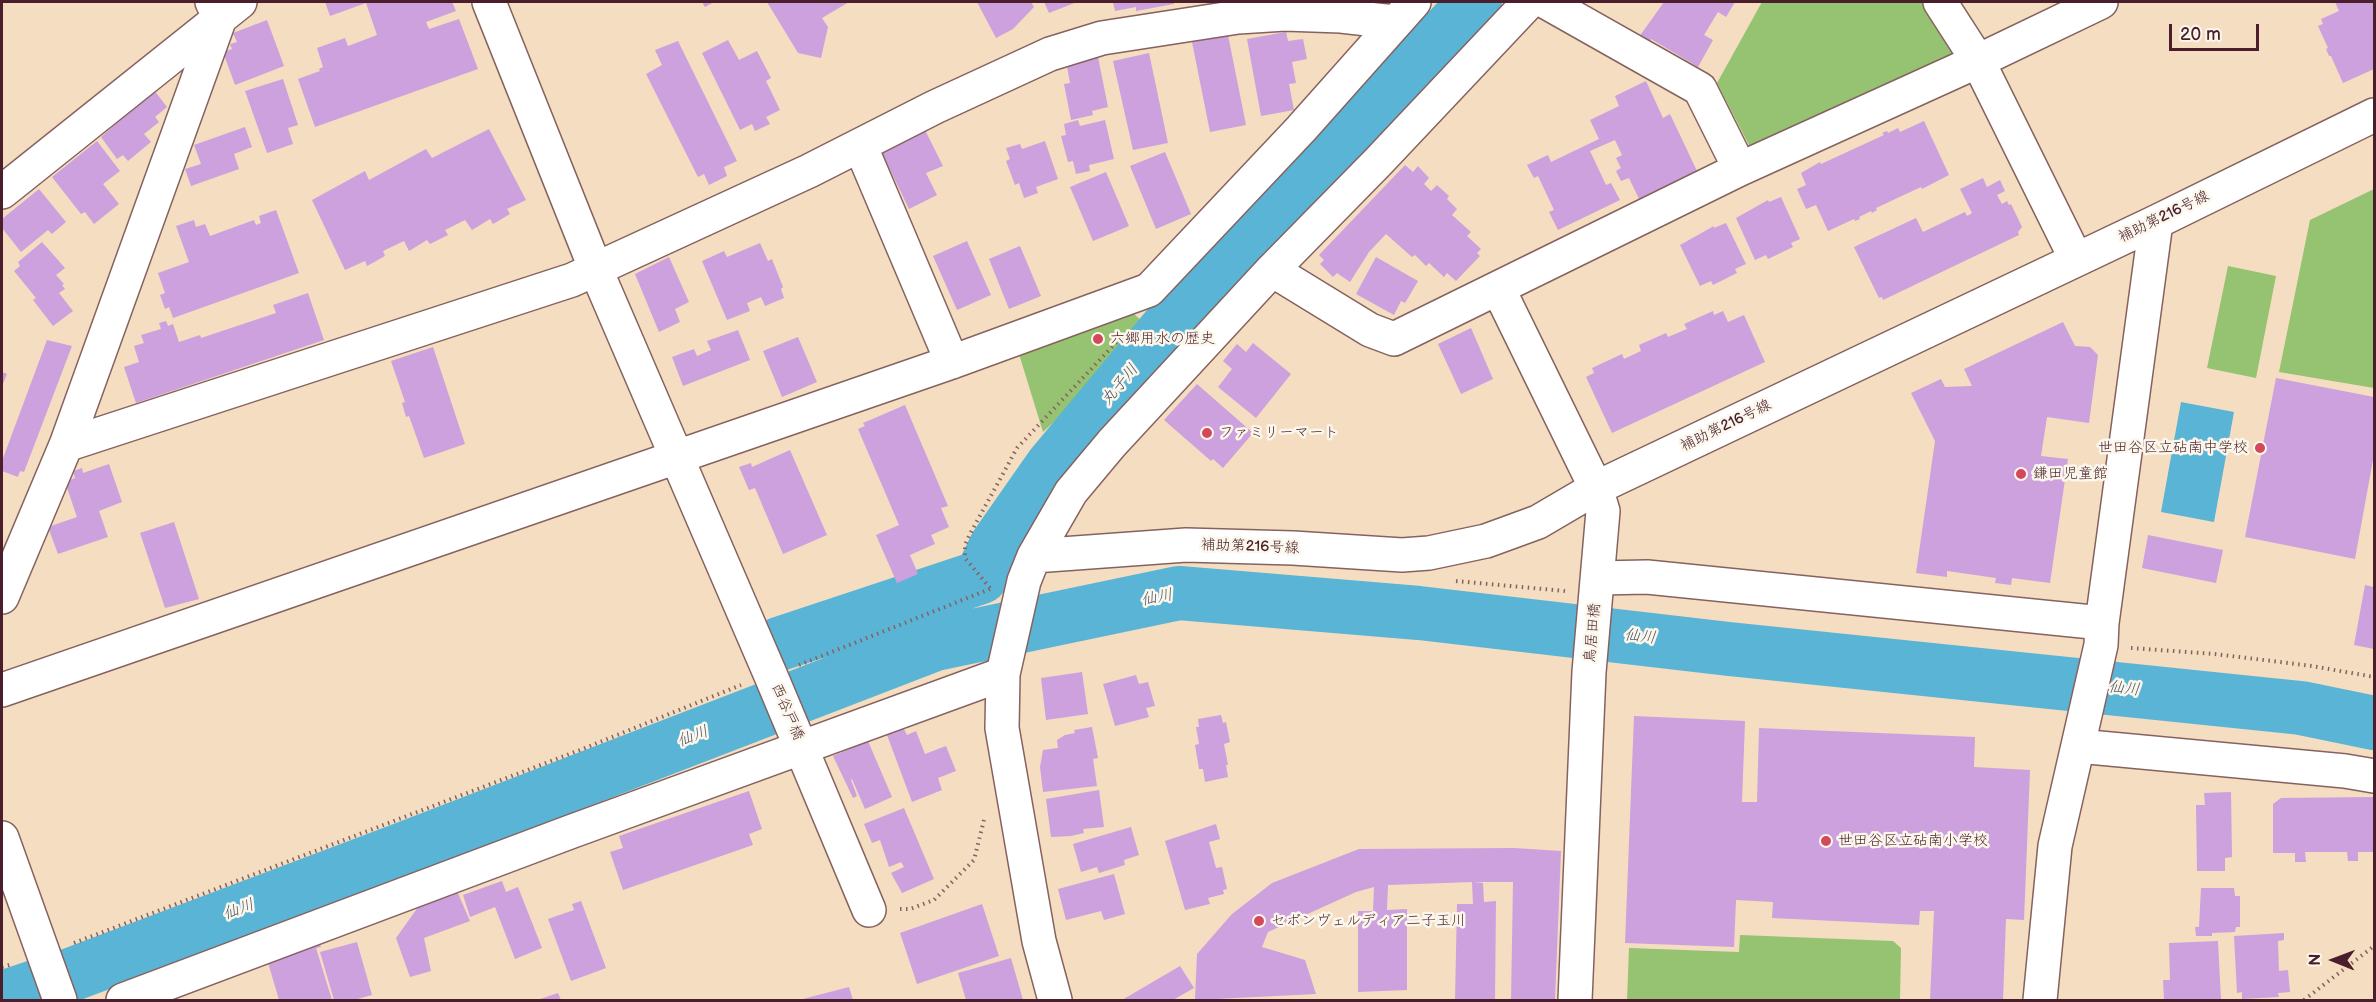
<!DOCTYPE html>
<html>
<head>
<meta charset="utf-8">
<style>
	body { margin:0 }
	#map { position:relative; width:2376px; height:1002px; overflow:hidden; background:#f4ddc0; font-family:"Balsamiq Sans",sans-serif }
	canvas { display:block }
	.frame { position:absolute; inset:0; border:3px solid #4a1f2b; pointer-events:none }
	.north { position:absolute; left:2304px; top:930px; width:60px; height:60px; -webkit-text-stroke:4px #fbf7ec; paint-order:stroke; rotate:271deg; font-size:16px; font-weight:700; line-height:24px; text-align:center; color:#4a1f2b }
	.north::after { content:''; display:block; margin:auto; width:21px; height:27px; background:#4a1f2b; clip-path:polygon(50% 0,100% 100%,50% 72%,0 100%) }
	.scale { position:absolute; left:2169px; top:24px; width:90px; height:27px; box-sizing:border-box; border:3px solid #4a1f2b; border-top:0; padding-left:8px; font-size:18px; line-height:21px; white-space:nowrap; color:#4a1f2b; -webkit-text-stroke:4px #fbf7ec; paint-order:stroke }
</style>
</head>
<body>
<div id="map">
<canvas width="2376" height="1002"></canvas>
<div class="frame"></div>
<div class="north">N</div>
<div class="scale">20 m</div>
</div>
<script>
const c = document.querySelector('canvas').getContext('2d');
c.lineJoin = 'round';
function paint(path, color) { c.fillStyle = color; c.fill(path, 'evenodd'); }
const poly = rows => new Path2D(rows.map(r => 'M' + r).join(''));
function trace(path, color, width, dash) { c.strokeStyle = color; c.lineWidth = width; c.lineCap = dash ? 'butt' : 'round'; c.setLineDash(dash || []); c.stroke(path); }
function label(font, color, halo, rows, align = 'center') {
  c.font = font + ' "Balsamiq Sans","Klee One",sans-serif'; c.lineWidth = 5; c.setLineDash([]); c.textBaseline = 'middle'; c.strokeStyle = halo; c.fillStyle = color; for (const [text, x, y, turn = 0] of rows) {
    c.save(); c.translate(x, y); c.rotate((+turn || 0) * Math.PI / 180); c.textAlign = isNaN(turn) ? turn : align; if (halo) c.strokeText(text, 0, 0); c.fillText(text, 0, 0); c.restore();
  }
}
paint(poly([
	[1762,2,1924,2,1956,52,1751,149,1717,83],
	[2374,189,2374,388,2279,372,2310,220],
	[2228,266,2276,276,2256,378,2207,368],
	[1134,314,1153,331,1043,432,1019,354],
	[1740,935,1893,941,1901,948,1900,1000,1627,1000,1629,948,1739,952]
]), '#95c371');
paint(poly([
	[2181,402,2234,412,2214,522,2161,512]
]), '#59b4d6');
trace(poly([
	[779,644,981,577,996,546,1052,466,1183,309,1255,230,1353,133,1475,2],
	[2,998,73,974,401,850,935,644,1179,593,1419,613,1729,649,2301,708,2374,723]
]), '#59b4d6', 54);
paint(poly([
	[325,2,452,2,456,11,426,22,429,29,459,19,478,69,315,127,298,79,320,71,319,69,323,67,317,48,345,38,348,46,377,35,366,3,330,16],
	[702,2,714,2,705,7],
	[767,2,849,2,822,18,828,27,821,58,798,53],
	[977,2,1031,2,1034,7,1013,29,996,38],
	[1044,2,1077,2,1049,13],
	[1113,2,1174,2,1174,4,1136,11,1136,7,1115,11],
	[1664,2,1735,2,1726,17,1718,12,1704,35,1713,40,1698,67,1651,39,1649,43,1639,37],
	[2335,2,2374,2,2374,69,2343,83,2331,56,2329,56,2326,49,2328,48,2318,26,2323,24,2321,19,2339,11],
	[267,20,284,66,235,85,223,52,232,49,230,44,237,42,233,33],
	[1286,32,1288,41,1303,39,1307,59,1292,62,1296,83,1289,84,1294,110,1261,116,1247,39],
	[1228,35,1246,125,1210,132,1192,42],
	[728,40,739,60,757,51,771,78,766,81,780,110,766,117,770,124,755,131,752,124,740,130,702,53],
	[678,41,737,161,724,167,727,176,709,185,704,174,698,177,646,74,662,65,655,50],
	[1149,53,1168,143,1133,150,1113,61],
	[1098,57,1108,107,1092,111,1093,115,1071,120,1064,84,1070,83,1066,61],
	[283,79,298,125,288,128,293,144,267,153,245,91],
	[1646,81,1663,118,1670,114,1697,171,1639,199,1629,178,1621,181,1616,171,1621,168,1616,158,1622,155,1615,140,1590,151,1606,185,1611,183,1620,200,1558,230,1549,212,1554,210,1538,176,1534,178,1527,165,1548,155,1551,162,1599,139,1590,120,1619,106,1615,96],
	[154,90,167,107,155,117,159,122,144,134,151,142,128,161,123,155,117,159,101,137],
	[1078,120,1080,126,1105,120,1114,159,1089,165,1090,171,1076,174,1073,161,1068,162,1061,136,1066,135,1064,124],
	[1924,121,1949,175,1922,189,1921,187,1876,208,1877,210,1872,213,1871,211,1859,217,1860,219,1855,221,1854,219,1828,231,1816,205,1806,209,1797,189,1806,185,1801,173,1820,162,1821,164,1884,135,1882,133,1887,131,1888,133,1898,128,1900,132],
	[245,127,252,147,234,154,239,169,191,186,185,169,201,164,194,145],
	[489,129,526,200,507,209,510,214,493,224,490,219,472,230,465,220,445,230,448,235,430,244,427,240,409,251,404,241,383,251,385,256,367,266,365,261,345,270,312,200,365,171,369,180,426,149,432,158],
	[925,130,943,166,926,173,937,195,909,209,881,151],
	[97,141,120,171,103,184,119,204,94,224,85,212,81,214,52,177],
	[1045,141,1058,179,1036,187,1038,193,1024,198,1019,183,1015,185,1006,161,1010,159,1006,148,1020,144,1022,149],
	[1165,152,1191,214,1156,229,1130,166],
	[1405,165,1413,172,1418,166,1429,178,1424,184,1431,191,1437,185,1449,196,1447,199,1457,209,1452,215,1471,232,1467,236,1481,249,1477,253,1480,256,1456,281,1447,273,1444,277,1429,263,1426,266,1415,255,1412,257,1386,234,1369,252,1350,282,1337,273,1333,277,1320,264,1324,260,1319,255],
	[1106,172,1129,226,1093,241,1070,187],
	[1983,178,1987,187,2000,180,2005,191,1997,195,2002,204,2007,201,2009,205,2011,204,2022,227,2018,232,2019,235,1883,300,1882,297,1879,298,1854,247,1916,218,1923,232,1965,212,1967,216,1972,213,1960,189],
	[39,189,66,222,52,234,48,230,21,252,2,228,2,219],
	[1781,197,1800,239,1791,243,1793,247,1768,259,1766,255,1755,260,1736,218,1768,200,1769,202],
	[276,210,299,273,173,318,169,307,165,309,160,295,165,293,158,273,189,262,176,226,194,220,196,227,205,224,210,236,254,220,256,225,261,223,259,216],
	[1726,223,1746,264,1735,269,1737,273,1713,285,1711,281,1700,286,1680,245,1714,226,1714,228],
	[967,241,991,295,957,310,933,256],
	[42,242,65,268,56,275,64,284,62,285,65,289,59,293,73,311,53,326,33,300,36,298,14,271,20,266,18,262],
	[760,243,768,261,772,259,783,287,781,289,784,298,765,306,761,297,747,303,750,311,727,320,702,261,724,251,727,257],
	[1020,246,1041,296,1009,309,989,259],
	[669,257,689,302,675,309,680,322,659,332,635,274],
	[1376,257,1418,281,1405,303,1401,301,1394,315,1356,294],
	[308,293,324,340,136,403,124,367,139,362,134,346,144,343,141,335,161,329,159,323,166,321,168,326,173,324,179,342,200,335,201,338,276,313,273,305],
	[1713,311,1714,315,1723,311,1728,322,1744,315,1765,362,1612,433,1586,377,1594,373,1592,368,1622,354,1624,359,1641,351,1639,345,1666,333,1668,337,1687,329,1684,324],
	[2063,322,2075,346,2090,347,2098,355,2089,423,2047,417,2041,456,2068,459,2050,583,2012,578,2011,585,1995,583,1996,578,1947,571,1947,577,1916,573,1935,441,1911,393,1941,379,1945,387,1972,386,1964,369],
	[1471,328,1493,379,1461,394,1438,344],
	[738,330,750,360,683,386,672,357,694,349,697,356,711,350,707,341],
	[798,337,817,382,782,397,763,351],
	[47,340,72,346,24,472,20,471,18,477,2,471,2,461],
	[1253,343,1291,374,1256,418,1218,387,1232,369,1223,361,1237,344,1246,352],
	[433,347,465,444,424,458,409,416,406,417,402,403,405,402,391,361],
	[2,372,7,374,2,386],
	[2276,378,2374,397,2374,454,2355,559,2245,537],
	[1197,384,1253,433,1223,468,1213,459,1211,461,1164,420],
	[905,405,948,506,941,508,949,527,931,535,935,544,910,555,918,574,897,583,876,535,899,525,858,429,865,426,863,423],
	[790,450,827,535,783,554,755,488,749,490,739,467,751,463,752,467],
	[109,464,122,502,99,511,108,537,58,554,48,527,77,517,65,482,75,478,73,471,82,468,83,473],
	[174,522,199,599,165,608,140,533],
	[2148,535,2223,550,2216,583,2142,568],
	[2365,585,2374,587,2374,649,2354,645],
	[1082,672,1088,714,1046,720,1041,678],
	[1136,675,1139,684,1148,682,1155,706,1146,708,1149,717,1115,726,1103,684],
	[1221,715,1223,723,1226,722,1230,742,1224,744,1228,765,1226,765,1228,777,1205,782,1203,769,1199,769,1195,745,1199,744,1196,727,1199,727,1198,719],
	[1634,716,1745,721,1742,802,1757,802,1759,728,1975,737,1974,767,2030,770,2024,920,2006,919,2003,1000,1930,1000,1934,911,1920,911,1919,925,1772,918,1773,902,1736,900,1734,947,1625,943],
	[1092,727,1098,758,1093,759,1097,786,1043,792,1040,767,1043,750,1058,748,1057,740,1065,735,1075,733,1074,730],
	[904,729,907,735,916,731,925,754,946,746,956,771,938,778,942,790,912,802,887,735],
	[868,741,892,797,865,809,852,779,851,780,857,796,853,798,833,756],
	[1099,790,1104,827,1083,829,1084,833,1071,836,1051,837,1046,799],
	[749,791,762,829,749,834,753,845,623,890,610,852,623,848,619,836],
	[2231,792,2232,857,2225,858,2225,871,2197,871,2196,805,2205,805,2204,793],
	[2374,797,2374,852,2358,852,2358,861,2348,861,2347,852,2305,852,2306,862,2295,862,2295,853,2273,853,2273,804,2281,798],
	[904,808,934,879,902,893,891,873,904,867,901,862,889,867,880,840,872,843,864,824],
	[1216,824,1220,839,1209,842,1216,868,1222,867,1227,889,1223,890,1224,894,1208,898,1210,904,1185,910,1165,841],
	[1131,827,1139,855,1124,860,1125,865,1099,873,1097,867,1081,872,1073,844],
	[1514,848,1561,851,1555,1000,1511,1000,1513,882,1474,882,1483,883,1484,902,1496,901,1495,1000,1455,1000,1457,904,1473,904,1472,882,1388,885,1387,910,1407,909,1407,990,1358,992,1358,911,1373,911,1374,887,1356,892,1268,932,1262,947,1305,960,1316,994,1195,1000,1197,954,1232,914,1272,883,1359,849],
	[1114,874,1125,914,1104,920,1101,911,1066,920,1058,889],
	[502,881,506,892,518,887,542,948,515,959,495,907,470,917,463,895],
	[2201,888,2234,888,2235,896,2240,896,2240,927,2236,927,2235,932,2212,933,2212,936,2196,936,2195,927,2199,927],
	[457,891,470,921,424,938,431,971,410,977,396,938,421,903],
	[581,901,606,968,571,981,548,919,574,910,572,904],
	[982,904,999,956,917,984,900,933],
	[2284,933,2284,940,2278,941,2279,971,2288,970,2290,992,2278,993,2279,997,2242,999,2242,992,2237,993,2234,936],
	[318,940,321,947,316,948,332,1000,279,1000,267,959],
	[2218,941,2221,1000,2164,1000,2163,980,2170,980,2169,943],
	[357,942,372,995,354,1000,334,1000,320,952],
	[1011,958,1023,1000,966,1000,958,973],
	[1180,966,1194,988,1173,1000,1122,1000],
	[849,987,853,1000,799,1000],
	[558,993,561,1000,537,1000]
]), '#cca1dd');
const minor = poly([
	[489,2,596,270,771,676,869,910],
	[1546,2,1700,89,1740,169],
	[1940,2,1978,61,2076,259],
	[860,145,952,362],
	[2,192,240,2],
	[1272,270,1370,330,1394,339,1740,169,1978,61,2101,2],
	[1498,288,1596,488,1603,511,1589,672,1575,1000],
	[66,445,572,280,809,171,935,107,1050,54,1102,38,1238,17,1285,14,1341,16,1394,22],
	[1034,556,1186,545,1293,548,1402,555,1429,553,1486,541,1538,522,1596,488,2156,222,2374,115],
	[1598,578,1647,577,2102,623],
	[2,597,66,445,220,18,212,2],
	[2,690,952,362,1149,290,1301,129,1414,2],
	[2078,746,2345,771,2374,776],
	[2,838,60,1000],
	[123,1000,570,832,1003,674],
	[1055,1000,1039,941,1002,728,1003,674,1024,581,1034,556,1071,492,1112,443,1272,270,1378,162,1529,2],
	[2040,1000,2055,846,2101,645,2102,623,2156,222]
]);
trace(minor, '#86625f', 36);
trace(poly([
	[1456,581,1565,591],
	[990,588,965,558,965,545,970,534,1017,448,1124,334],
	[2131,648,2215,654,2312,666,2374,677],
	[799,665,990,589],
	[900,909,910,909,934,900,974,860,984,820],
	[74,943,580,750,741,685],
	[2,967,13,964],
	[2304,1000,2374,946]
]), '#86625f', 4, [1.5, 4.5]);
trace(minor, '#fff', 33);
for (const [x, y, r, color] of [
	[1098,339,6,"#d1495b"],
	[1207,433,6,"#d1495b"],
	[2260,448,6,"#d1495b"],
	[2021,474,6,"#d1495b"],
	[1826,841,6,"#d1495b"],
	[1259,921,6,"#d1495b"]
]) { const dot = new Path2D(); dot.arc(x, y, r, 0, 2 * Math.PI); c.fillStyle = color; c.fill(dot); trace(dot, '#fbf7ec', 2); }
label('15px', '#4a1f2b', '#fbf7ec', [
	["補助第216号線",2164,217,-26],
	["補助第216号線",1726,426,-26],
	["補助第216号線",1250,547,2],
	["鳥居田橋",1593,633,-85],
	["西谷戸橋",787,712,67]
]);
label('15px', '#4a1f2b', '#fbf7ec', [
	["六郷用水の歴史",1110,339],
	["ファミリーマート",1219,433],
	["世田谷区立砧南中学校",2248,448,"right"],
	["鎌田児童館",2033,474],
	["世田谷区立砧南小学校",1838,841],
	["セボンヴェルディア二子玉川",1271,921]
], 'left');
label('italic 16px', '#4f5367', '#fbf7ec', [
	["丸子川",1120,385,-50],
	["仙川",1157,598,-11],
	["仙川",1640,637,6],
	["仙川",2124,689,6],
	["仙川",693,737,-21],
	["仙川",239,910,-20]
]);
</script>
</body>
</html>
